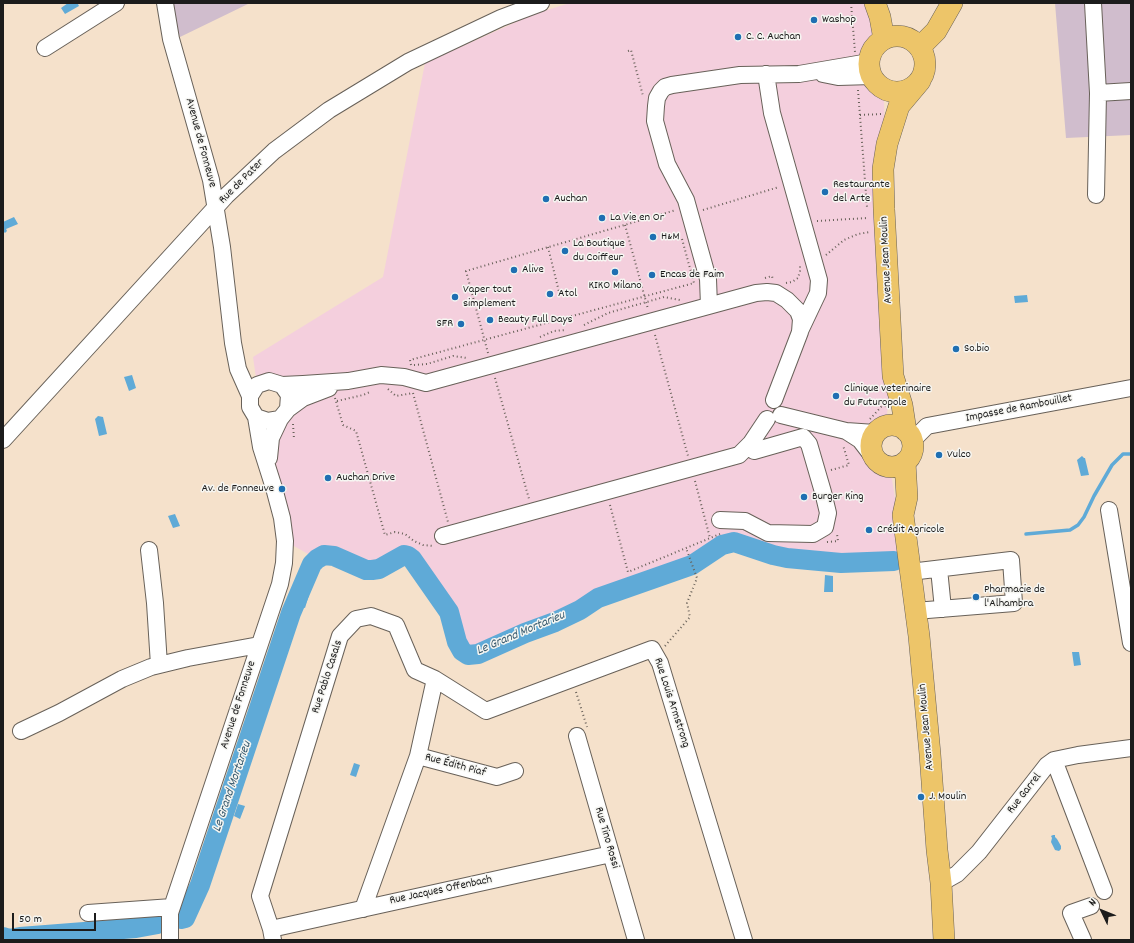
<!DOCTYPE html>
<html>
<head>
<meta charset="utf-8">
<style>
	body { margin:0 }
	#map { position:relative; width:1134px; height:943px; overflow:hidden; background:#f5e1cb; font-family:Dekko,sans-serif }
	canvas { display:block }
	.frame { position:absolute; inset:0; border:4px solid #1c1c1c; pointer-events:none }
	.north { position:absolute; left:1082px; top:891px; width:40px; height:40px; -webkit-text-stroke:3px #f6f6f2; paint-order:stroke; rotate:313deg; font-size:11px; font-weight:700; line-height:16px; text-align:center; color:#1c1c1c }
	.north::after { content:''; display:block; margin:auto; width:14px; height:18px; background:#1c1c1c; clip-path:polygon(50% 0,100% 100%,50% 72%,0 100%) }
	.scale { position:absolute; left:12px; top:913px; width:84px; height:18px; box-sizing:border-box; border:2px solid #1c1c1c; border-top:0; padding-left:5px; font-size:12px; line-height:14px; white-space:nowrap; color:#1c1c1c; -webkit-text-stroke:3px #f6f6f2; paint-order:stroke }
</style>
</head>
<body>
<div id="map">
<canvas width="1134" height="943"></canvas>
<div class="frame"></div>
<div class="north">N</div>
<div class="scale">50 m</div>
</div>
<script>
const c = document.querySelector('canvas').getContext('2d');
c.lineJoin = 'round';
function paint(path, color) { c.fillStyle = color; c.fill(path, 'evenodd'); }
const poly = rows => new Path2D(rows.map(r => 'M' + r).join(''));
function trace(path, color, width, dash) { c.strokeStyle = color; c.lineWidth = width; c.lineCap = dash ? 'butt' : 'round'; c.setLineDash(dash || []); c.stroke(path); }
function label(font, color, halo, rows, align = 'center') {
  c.font = font + ' Dekko,sans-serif'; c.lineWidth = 3; c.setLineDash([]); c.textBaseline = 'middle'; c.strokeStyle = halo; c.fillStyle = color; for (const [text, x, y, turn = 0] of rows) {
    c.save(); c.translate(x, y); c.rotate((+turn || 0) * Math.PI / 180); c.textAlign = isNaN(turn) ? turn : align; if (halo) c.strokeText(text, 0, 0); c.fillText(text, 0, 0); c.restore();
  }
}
paint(poly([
	[570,3,875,3,879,42,874,48,871,55,875,81,880,86,884,102,893,376,885,426,880,429,872,439,871,446,878,462,884,466,890,467,895,498,903,515,909,561,841,563,787,558,773,555,734,542,722,545,692,565,598,598,580,610,547,625,525,633,478,654,468,655,462,651,457,642,449,612,412,559,408,556,404,555,379,569,366,570,334,556,325,555,317,559,285,541,268,469,289,396,256,378,253,357,383,277,425,63,534,14]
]), '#f4cfdd');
paint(poly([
	[169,3,250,3,180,37],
	[1055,3,1131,3,1131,135,1066,138]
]), '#d0bdcd');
paint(poly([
	[68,3,79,3,78,4,79,6,65,14,61,8],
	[14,217,18,224,6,229,7,231,5,233,3,231,3,222],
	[1027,295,1028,302,1015,303,1014,296],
	[132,375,136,388,129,391,124,377],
	[98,416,103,417,107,434,99,436,95,419],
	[1082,456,1084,458,1085,458,1089,475,1081,476,1077,460],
	[175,514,180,526,173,528,168,516],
	[825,575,833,576,833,592,824,592],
	[304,593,309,595,305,608,299,606],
	[1072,652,1079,652,1081,665,1074,666],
	[354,763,360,765,356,777,350,775],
	[238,804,245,806,240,819,234,816],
	[1053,835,1055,835,1055,837,1057,839,1061,846,1061,849,1059,851,1055,850,1051,842,1052,838,1051,836]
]), '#5faad7');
trace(poly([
	[1026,534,1070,530,1078,525,1084,517,1094,496,1112,465,1123,454,1131,454]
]), '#5faad7', 3.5);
trace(poly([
	[181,919,185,918,200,885,291,613,312,564,317,559,324,555,334,556,366,570,372,570,379,569,404,555,408,556,412,559,449,612,457,642,462,651,468,655,478,654,525,633,555,622,580,610,598,598,692,565,722,545,734,542,773,555,787,558,841,563,894,561],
	[3,937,9,939,20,937,136,928,158,924]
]), '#5faad7', 20);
const minor = poly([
	[165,3,171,39,211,180,222,247,233,343,238,369,250,396,250,407,256,417,268,421,280,419,288,409,289,395,282,385,269,381,257,385,250,396],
	[1093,3,1098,93,1131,91],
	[45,48,116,3],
	[766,74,772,113,819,280,818,293,800,331],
	[823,74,838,77,872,76],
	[1096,195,1098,93],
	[709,306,708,279,686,200,667,164,655,121,656,106,657,98,661,91,665,87,672,85,740,75,799,74,869,62],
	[282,385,303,384,348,381,381,375,404,377,426,383,756,293,767,292,776,293,787,300,798,311,801,319,800,332,774,400],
	[288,409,303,398,329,388],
	[781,415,846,431,875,433],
	[846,431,860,440,873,457],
	[3,440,226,196,274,151,329,110,408,62,501,18,541,3],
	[912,441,927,426,1131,388],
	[269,458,271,438,280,419],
	[1109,510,1131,643],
	[720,520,745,521,768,533,813,534,825,527,828,513,823,492,809,444,803,437,754,451],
	[443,536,739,455,751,443,767,419],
	[149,550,155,603,159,665],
	[939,569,943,609],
	[910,572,1011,560,1014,603,915,611],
	[435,679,486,711,652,649,660,663,744,940],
	[21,731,59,713,122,679,151,667,188,658,259,645],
	[577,736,636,940],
	[418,756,497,777,515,771],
	[1054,760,1104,891],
	[941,883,957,874,979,852,1047,765,1054,760,1078,755,1131,748],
	[88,913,172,907],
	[271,929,611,854],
	[170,940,170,913,172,907,280,584,284,563,285,541,282,518,274,488,261,447,256,417],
	[273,940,271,929,260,896,340,636,356,619,371,616,396,625,415,670,435,679,418,756,363,909],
	[1083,940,1071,913,1091,906]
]);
const major = poly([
	[875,3,880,17,884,39],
	'869 64a28 28 0 1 1 56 0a28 28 0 1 1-56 0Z',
	[920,47,936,31,952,3],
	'871 446a21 21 0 1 1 42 0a21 21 0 1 1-42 0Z',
	[906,431,902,405,893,376,884,209,883,169,887,144,899,106,920,81],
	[905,462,907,497,903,515,919,636,930,754,937,850,941,883,944,940]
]);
trace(minor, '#686159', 18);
trace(major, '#686159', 22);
trace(poly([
	[851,3,855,52],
	[628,51,631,50,643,96],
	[858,90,867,207],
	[860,115,881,114],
	[703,210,779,187],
	[817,221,868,218],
	[625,225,648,309],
	[682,239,694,283],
	[548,247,560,296],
	[826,255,844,240,858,234,870,232],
	[765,278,772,276,773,280],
	[786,283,792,282,798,278,800,271,800,266],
	[584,325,608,313,664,297,680,300],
	[655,335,688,456],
	[540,337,554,331,566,330],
	[488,353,466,271,676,210],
	[411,365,410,360,694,283],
	[414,365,427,364,453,356,467,358],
	[495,378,529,499],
	[388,389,396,396,413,393,448,522],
	[335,398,343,425,356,431,385,535,395,532,405,534,414,541,423,545,434,546],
	[337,401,363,395,370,392],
	[870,419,881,407,886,406],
	[293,424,294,439],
	[831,470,849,465,843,445],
	[695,481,710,538],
	[610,505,628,572,720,534],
	[827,542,838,541,837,534],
	[665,646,690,617,687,603,697,578,686,548],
	[576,692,587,727]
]), '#686159', 2, [1, 3]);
trace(minor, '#fff', 16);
trace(major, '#edc569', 21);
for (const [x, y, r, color] of [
	[814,20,4,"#1f6fb2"],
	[738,37,4,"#1f6fb2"],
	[825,192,4,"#1f6fb2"],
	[546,199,4,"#1f6fb2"],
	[602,218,4,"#1f6fb2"],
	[653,237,4,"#1f6fb2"],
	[565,251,4,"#1f6fb2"],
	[514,270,4,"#1f6fb2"],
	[615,272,4,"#1f6fb2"],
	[652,275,4,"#1f6fb2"],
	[550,294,4,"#1f6fb2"],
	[455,297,4,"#1f6fb2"],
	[490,320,4,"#1f6fb2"],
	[461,324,4,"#1f6fb2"],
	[956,349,4,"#1f6fb2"],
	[836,396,4,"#1f6fb2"],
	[939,455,4,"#1f6fb2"],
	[328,478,4,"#1f6fb2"],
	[282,489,4,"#1f6fb2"],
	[804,497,4,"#1f6fb2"],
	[869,530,4,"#1f6fb2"],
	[976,597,4,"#1f6fb2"],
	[921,797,4,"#1f6fb2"]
]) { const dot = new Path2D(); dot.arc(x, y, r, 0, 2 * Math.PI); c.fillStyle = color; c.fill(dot); trace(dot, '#f6f6f2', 1.5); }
label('12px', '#1c1c1c', '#f6f6f2', [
	["Washop",822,20],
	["C. C. Auchan",746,37],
	["Restaurante",833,185],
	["del Arte",833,199],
	["Auchan",554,199],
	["La Vie en Or",610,218],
	["H&M",661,237],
	["La Boutique",573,244],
	["du Coiffeur",573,258],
	["Alive",522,270],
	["Encas de Faim",660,275],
	["KIKO Milano",615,286,"center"],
	["Vaper tout",463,290],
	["simplement",463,304],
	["Atol",558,294],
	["Beauty Full Days",498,320],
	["SFR",453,324,"right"],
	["So.bio",964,349],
	["Clinique veterinaire",844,389],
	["du Futuropole",844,403],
	["Vulco",947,455],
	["Auchan Drive",336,478],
	["Av. de Fonneuve",274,489,"right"],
	["Burger King",812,497],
	["Crédit Agricole",877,530],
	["Pharmacie de",984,590],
	["l'Alhambra",984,604],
	["J. Moulin",929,797]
], 'left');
label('12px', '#1c1c1c', '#f6f6f2', [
	["Avenue de Fonneuve",200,143,75],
	["Rue de Pater",242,182,-45],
	["Avenue Jean Moulin",887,260,-93],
	["Impasse de Rambouillet",1019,409,-11],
	["Rue Pablo Casals",328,677,-72],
	["Rue Louis Armstrong",671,703,72],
	["Avenue de Fonneuve",239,705,-72],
	["Avenue Jean Moulin",927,727,-95],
	["Rue Édith Piaf",455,766,15],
	["Rue Garrel",1025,794,-52],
	["Rue Tino Rossi",606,838,74],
	["Rue Jacques Offenbach",441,891,-12]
]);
label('italic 13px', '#3a5c70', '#f6f6f2', [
	["Le Grand Mortarieu",521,634,-23],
	["Le Grand Mortarieu",233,787,-71]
]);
</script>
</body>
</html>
